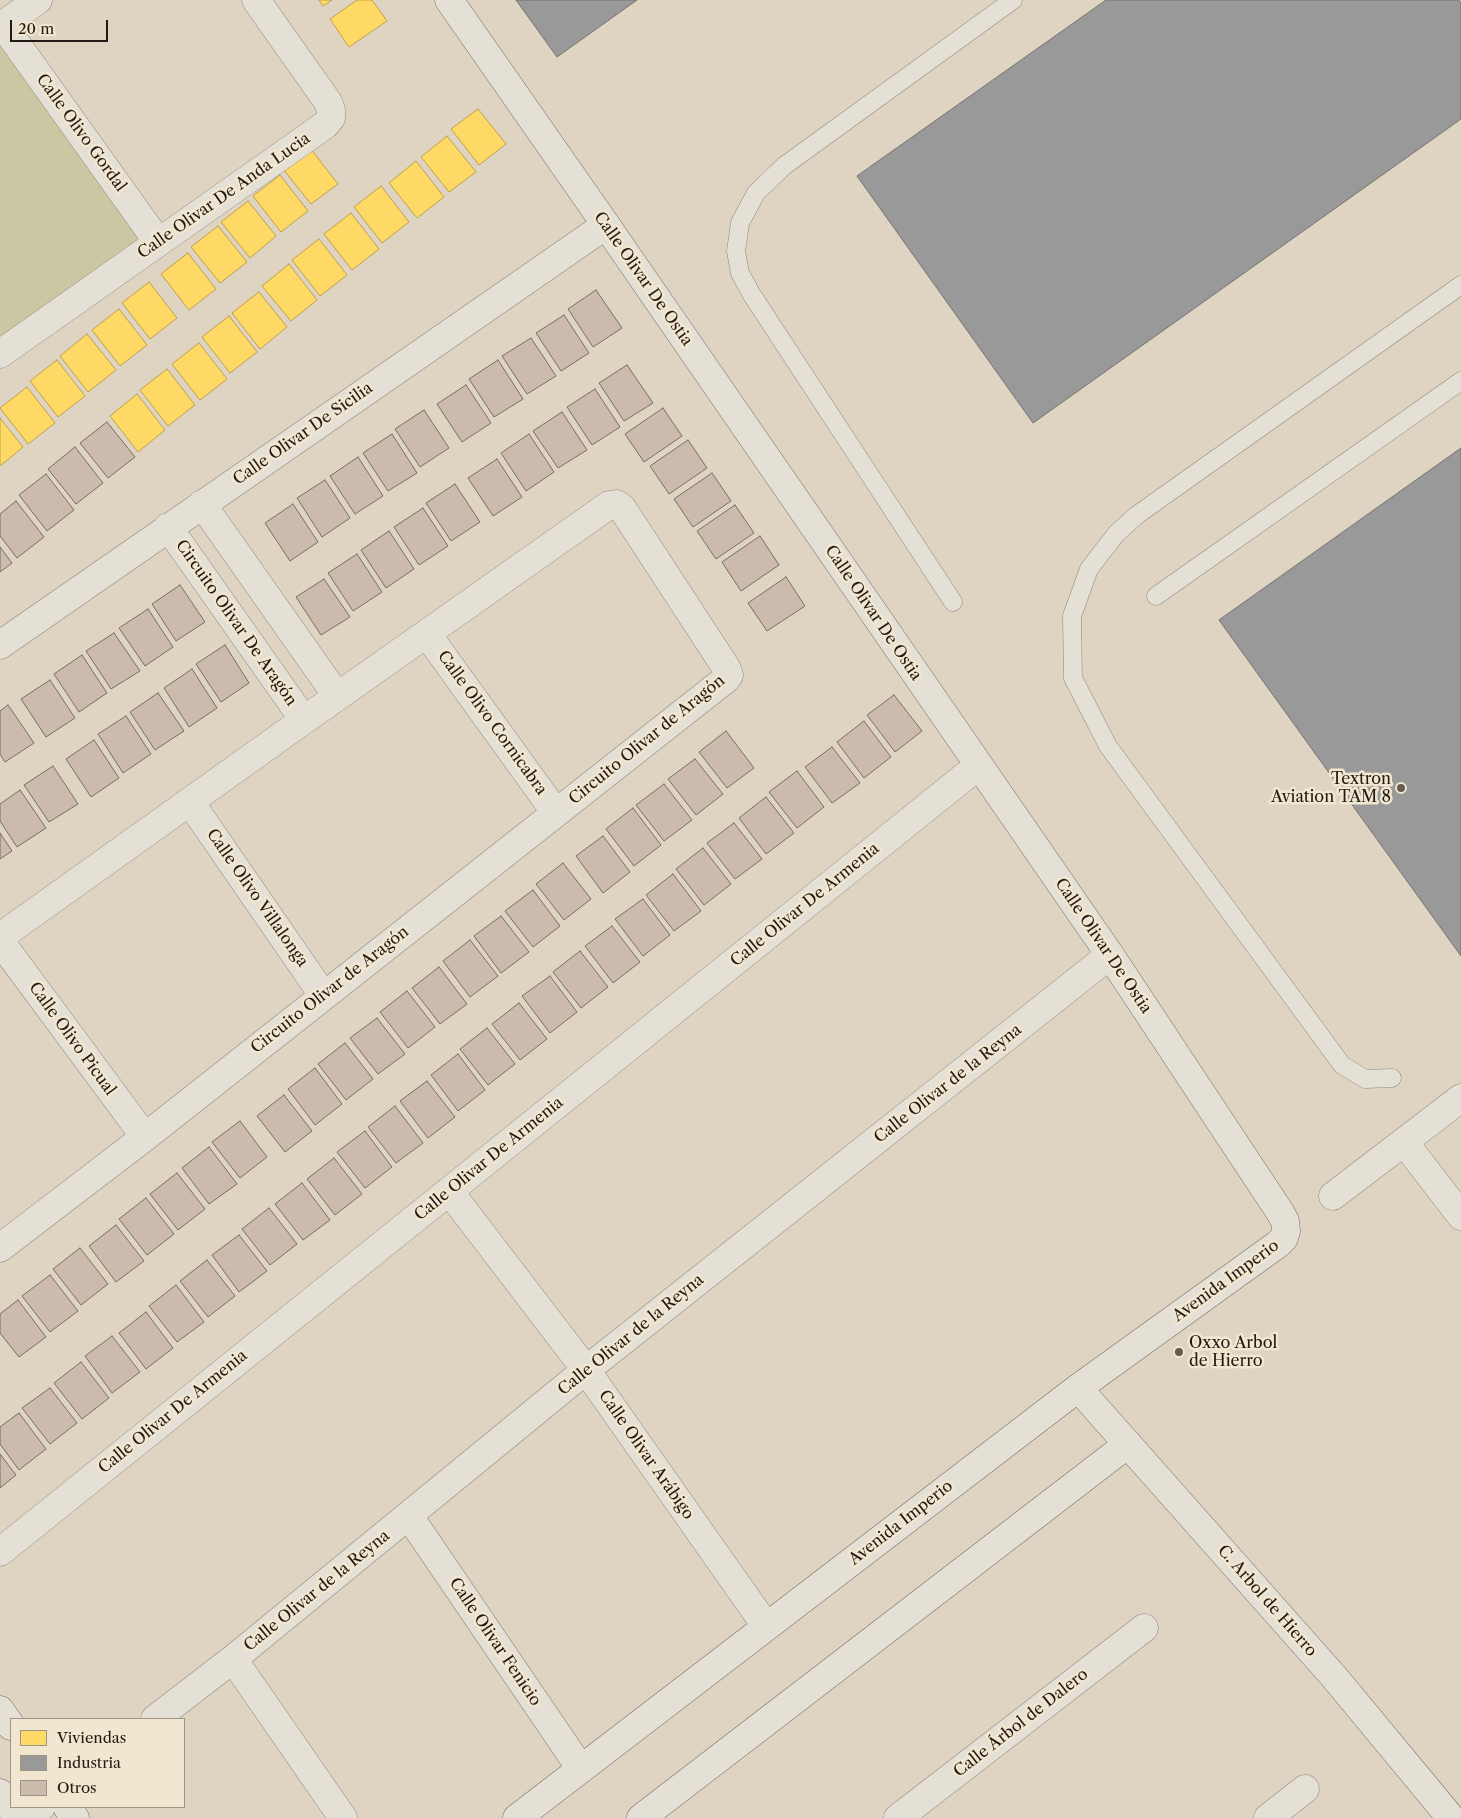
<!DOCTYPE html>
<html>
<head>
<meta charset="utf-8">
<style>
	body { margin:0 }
	#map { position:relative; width:1461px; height:1818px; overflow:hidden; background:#ded4c1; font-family:"Libre Caslon Text",serif }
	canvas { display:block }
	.legend { position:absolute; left:10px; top:1718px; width:175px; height:90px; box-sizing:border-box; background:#f1e6cf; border:1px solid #9f9484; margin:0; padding:6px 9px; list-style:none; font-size:15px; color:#241914 }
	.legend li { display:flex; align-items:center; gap:10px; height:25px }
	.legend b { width:25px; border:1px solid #9f9484 }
	.scale { position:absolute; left:10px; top:20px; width:98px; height:22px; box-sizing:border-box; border:2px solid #241914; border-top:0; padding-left:6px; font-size:15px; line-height:18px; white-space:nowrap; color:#241914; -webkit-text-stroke:4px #f1e6cf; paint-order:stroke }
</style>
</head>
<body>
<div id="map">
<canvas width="1461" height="1818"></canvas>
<ul class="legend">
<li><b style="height:14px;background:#ffd966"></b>Viviendas</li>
<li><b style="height:14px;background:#999"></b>Industria</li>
<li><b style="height:14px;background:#ccbaad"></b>Otros</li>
</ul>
<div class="scale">20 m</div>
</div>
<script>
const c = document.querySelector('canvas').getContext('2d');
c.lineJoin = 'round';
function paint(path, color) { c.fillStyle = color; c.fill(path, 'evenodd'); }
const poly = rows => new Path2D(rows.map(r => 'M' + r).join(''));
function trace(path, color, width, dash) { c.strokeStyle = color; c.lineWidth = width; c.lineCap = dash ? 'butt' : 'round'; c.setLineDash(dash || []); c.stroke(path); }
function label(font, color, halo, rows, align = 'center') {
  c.font = font + ' "Libre Caslon Text",serif'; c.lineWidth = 5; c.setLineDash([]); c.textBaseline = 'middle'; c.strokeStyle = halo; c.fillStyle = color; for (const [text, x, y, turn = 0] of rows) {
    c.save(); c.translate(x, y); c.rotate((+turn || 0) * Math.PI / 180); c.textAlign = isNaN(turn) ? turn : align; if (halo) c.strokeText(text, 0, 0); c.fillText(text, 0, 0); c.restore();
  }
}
paint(poly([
	[0,27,156,242,0,353]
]), '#cbc7a3');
const homes = poly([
	[319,0,332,0,323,6,319,0],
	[357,0,372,0,387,21,349,47,330,19,357,0],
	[478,109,506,144,479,165,451,129,478,109],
	[447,136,476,172,449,192,421,157,447,136],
	[310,148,338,184,311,204,283,169,310,148],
	[416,161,444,197,417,218,389,183,416,161],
	[280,175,308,211,281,232,253,196,280,175],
	[381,186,409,222,382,243,354,207,381,186],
	[248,201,276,236,250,258,221,222,248,201],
	[351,213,379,249,352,270,324,234,351,213],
	[218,226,247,262,220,283,191,247,218,226],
	[319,239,347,275,320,296,292,260,319,239],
	[188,253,216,289,189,310,161,274,188,253],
	[289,264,317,300,291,321,262,286,289,264],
	[149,282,177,318,150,339,122,303,149,282],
	[259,292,287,327,260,349,232,313,259,292],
	[119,309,147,345,120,366,92,330,119,309],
	[229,316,257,352,230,373,202,337,229,316],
	[87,334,116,370,88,392,60,356,87,334],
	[199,343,227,379,200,400,172,364,199,343],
	[57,360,85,396,58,417,30,381,57,360],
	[167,369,195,405,168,426,140,390,167,369],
	[27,387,55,423,28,444,0,408,27,387],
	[137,394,165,430,138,452,110,416,137,394],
	[0,418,23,447,0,466,0,418]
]);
paint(homes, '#ffd966');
trace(homes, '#bd9f4d', 1);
const industry = poly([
	[516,0,637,0,557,57,516,0],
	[1106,0,1459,0,1461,3,1461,119,1033,423,857,176,1106,0],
	[1461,448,1461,956,1219,620,1461,448]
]);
paint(industry, '#999');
trace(industry, '#767371', 1);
const building = poly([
	[596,290,622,328,593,347,568,309,596,290],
	[564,315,589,353,561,371,536,333,564,315],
	[531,338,556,376,527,394,502,356,531,338],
	[498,360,523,399,494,417,469,379,498,360],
	[627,365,653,403,624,421,599,383,627,365],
	[466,385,491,423,462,442,437,404,466,385],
	[595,389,620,427,592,445,567,407,595,389],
	[663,408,682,436,644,462,625,434,663,408],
	[424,410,449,448,420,467,395,429,424,410],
	[562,412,587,450,558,468,533,431,562,412],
	[107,422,135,457,108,478,80,443,107,422],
	[392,434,417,473,388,491,363,453,392,434],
	[529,434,554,472,526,491,501,453,529,434],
	[688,440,707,468,669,494,650,466,688,440],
	[75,447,103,483,76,504,48,469,75,447],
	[358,457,383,496,355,514,330,476,358,457],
	[497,459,522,497,493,516,468,478,497,459],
	[712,473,731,501,693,527,674,499,712,473],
	[46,474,74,510,47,531,19,495,46,474],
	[325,480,350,518,322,537,297,498,325,480],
	[455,484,480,522,451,541,426,503,455,484],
	[16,501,44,537,17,558,0,536,0,514,16,501],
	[293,504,318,542,290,561,265,523,293,504],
	[735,505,754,533,716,559,697,531,735,505],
	[423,508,448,546,419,565,394,527,423,508],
	[389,531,414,569,386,588,361,550,389,531],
	[760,536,779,565,741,591,722,562,760,536],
	[0,547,12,563,0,572,0,547],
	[357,554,382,592,353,611,328,573,357,554],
	[786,577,805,606,767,631,748,603,786,577],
	[324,579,350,617,321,635,296,597,324,579],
	[180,585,205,622,176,641,152,604,180,585],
	[148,609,173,647,145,666,119,628,148,609],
	[114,633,140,671,111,689,86,651,114,633],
	[225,645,249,683,221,702,196,664,225,645],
	[82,655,107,693,79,712,54,674,82,655],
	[192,669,217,708,189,727,164,688,192,669],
	[50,680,75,718,46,737,21,699,50,680],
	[158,693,184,731,155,750,130,712,158,693],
	[894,695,922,731,895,752,867,715,894,695],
	[8,705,34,743,5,762,0,754,0,711,8,705],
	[126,716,151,754,123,773,98,734,126,716],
	[864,721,891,757,864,778,837,742,864,721],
	[726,731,754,768,727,788,699,752,726,731],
	[94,740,119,778,91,797,66,759,94,740],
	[832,747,860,783,832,803,805,767,832,747],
	[695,759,723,794,696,815,668,779,695,759],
	[53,766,78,804,49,822,24,785,53,766],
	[797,771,824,807,797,828,769,792,797,771],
	[664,784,692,820,664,841,636,805,664,784],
	[20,790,46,828,17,847,0,821,0,804,20,790],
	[766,797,794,833,766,854,739,818,766,797],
	[633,808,661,845,634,866,606,829,633,808],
	[734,823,762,859,735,879,707,843,734,823],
	[0,833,12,851,0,859,0,833],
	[603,836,630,872,603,893,576,856,603,836],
	[703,848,731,884,704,905,676,869,703,848],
	[563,863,591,899,564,920,536,884,563,863],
	[673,874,701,911,674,931,646,895,673,874],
	[533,890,560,926,533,947,505,911,533,890],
	[643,899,670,935,643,956,615,919,643,899],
	[501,916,529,952,501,973,474,936,501,916],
	[612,926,640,962,613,983,585,946,612,926],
	[470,940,498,976,470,997,443,961,470,940],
	[580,951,608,987,581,1008,553,972,580,951],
	[439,967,467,1004,440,1024,412,988,439,967],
	[550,976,577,1012,550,1033,522,996,550,976],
	[407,991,435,1027,408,1048,380,1012,407,991],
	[519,1003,547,1039,520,1060,492,1024,519,1003],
	[377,1018,405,1054,378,1074,350,1038,377,1018],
	[487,1028,515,1064,488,1085,460,1049,487,1028],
	[345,1043,373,1079,346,1100,318,1064,345,1043],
	[458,1054,485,1090,458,1111,431,1075,458,1054],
	[315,1068,342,1104,315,1125,288,1089,315,1068],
	[427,1081,455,1117,428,1138,400,1101,427,1081],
	[284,1095,312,1131,285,1152,257,1116,284,1095],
	[395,1106,423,1143,396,1163,368,1127,395,1106],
	[240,1121,267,1157,240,1178,212,1142,240,1121],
	[365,1131,392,1167,365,1188,337,1152,365,1131],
	[209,1147,237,1184,209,1204,182,1168,209,1147],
	[334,1158,362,1194,335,1215,307,1179,334,1158],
	[177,1173,205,1209,178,1230,150,1194,177,1173],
	[302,1183,330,1220,303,1240,275,1204,302,1183],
	[146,1198,174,1234,147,1255,119,1219,146,1198],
	[269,1208,297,1244,270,1265,242,1229,269,1208],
	[116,1225,144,1261,116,1282,89,1246,116,1225],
	[239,1235,267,1271,239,1292,212,1255,239,1235],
	[80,1248,108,1284,81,1305,53,1269,80,1248],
	[207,1260,235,1296,208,1317,180,1281,207,1260],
	[50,1275,78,1311,50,1332,22,1296,50,1275],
	[176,1285,204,1322,177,1342,149,1306,176,1285],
	[18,1300,46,1337,19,1357,0,1333,0,1314,18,1300],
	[146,1312,173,1348,146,1369,119,1333,146,1312],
	[112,1336,140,1372,112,1393,85,1356,112,1336],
	[81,1362,109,1398,82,1419,54,1383,81,1362],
	[50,1388,77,1423,50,1444,22,1408,50,1388],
	[19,1413,46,1449,19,1470,0,1444,0,1427,19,1413],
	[0,1454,16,1475,0,1488,0,1454]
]);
paint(building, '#ccbaad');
trace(building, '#756e65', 1);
const lane = poly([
	[1156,596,1461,381],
	[953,602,752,295,740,273,736,251,740,223,756,193,784,166,1013,0],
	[1392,1078,1365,1079,1342,1065,1108,746,1073,678,1072,616,1089,569,1116,534,1137,515,1461,285]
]);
const street = poly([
	[3,25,158,242],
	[0,27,38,0],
	[0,354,325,125,331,118,331,110,328,102,256,0],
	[202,504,337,696],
	[168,527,304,720],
	[427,634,556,813],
	[0,645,606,225],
	[190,802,323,995],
	[0,937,304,720,609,505,616,504,622,508,727,669,729,675,726,679,145,1137,0,1248],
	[0,941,145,1137],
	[1404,1142,1461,1216],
	[449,1191,586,1370,766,1626],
	[1333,1196,1461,1098],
	[409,1516,581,1769],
	[0,1552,978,766],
	[233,1659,343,1818],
	[155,1719,233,1659,586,1370,1110,955],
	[27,1818,41,1807],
	[898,1818,1144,1628],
	[1268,1818,1305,1789]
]);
const secondary = poly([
	[449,0,606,225,1110,955,1280,1212,1285,1221,1286,1231,1284,1238,1278,1244,1078,1388,517,1818],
	[1078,1388,1335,1678,1451,1818],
	[0,1710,11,1726],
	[0,1793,18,1818],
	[67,1807,75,1818],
	[641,1818,1128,1444]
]);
trace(lane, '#8f887c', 19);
trace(street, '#8f887c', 29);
trace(secondary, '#756e65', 29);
trace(lane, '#e5e0d6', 18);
trace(street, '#e5e0d6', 28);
trace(secondary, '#e5e0d6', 28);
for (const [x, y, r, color] of [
	[1401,788,5,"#655a51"],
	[1179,1352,5,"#655a51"]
]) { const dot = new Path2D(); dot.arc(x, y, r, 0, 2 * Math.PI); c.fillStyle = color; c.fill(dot); trace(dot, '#f1e6cf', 2); }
label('16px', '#241914', '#f1e6cf', [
	["Calle Olivo Gordal",81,133,54],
	["Calle Olivar De Anda Lucia",224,196,-35],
	["Calle Olivar De Ostia",643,279,55],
	["Calle Olivar De Sicilia",303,434,-35],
	["Calle Olivar De Ostia",873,613,56],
	["Circuito Olivar De Aragón",236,623,55],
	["Calle Olivo Cornicabra",492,723,54],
	["Circuito Olivar de Aragón",647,740,-39],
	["Calle Olivo Villalonga",257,898,55],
	["Calle Olivar De Armenia",805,905,-39],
	["Calle Olivar De Ostia",1103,946,56],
	["Circuito Olivar de Aragón",330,990,-38],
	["Calle Olivo Picual",72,1039,54],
	["Calle Olivar de la Reyna",948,1084,-38],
	["Calle Olivar De Armenia",489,1159,-39],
	["Avenida Imperio",1226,1281,-36],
	["Calle Olivar de la Reyna",631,1335,-39],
	["Calle Olivar De Armenia",173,1412,-39],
	["Calle Olivar Arábigo",646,1455,55],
	["Avenida Imperio",901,1523,-38],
	["Calle Olivar de la Reyna",317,1591,-39],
	["C. Arbol de Hierro",1267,1601,49],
	["Calle Olivar Fenicio",495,1642,56],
	["Calle Árbol de Dalero",1021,1723,-38]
]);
label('16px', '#241914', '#f1e6cf', [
	["Textron",1391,779],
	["Aviation TAM 8",1391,797],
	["Oxxo Arbol",1189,1343,"left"],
	["de Hierro",1189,1361,"left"]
], 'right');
</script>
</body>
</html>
